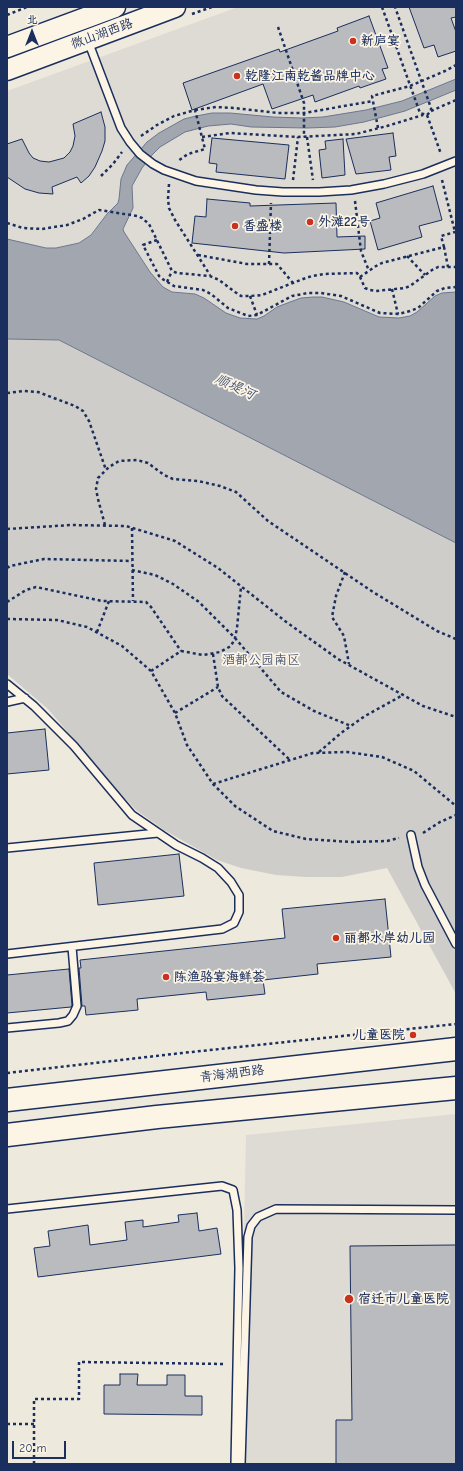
<!DOCTYPE html>
<html>
<head>
<meta charset="utf-8">
<style>
	body { margin:0 }
	#map { position:relative; width:463px; height:1471px; overflow:hidden; background:#eee9dd; font-family:"Comic Neue","LXGW WenKai TC",sans-serif }
	canvas { display:block }
	.frame { position:absolute; inset:0; border:8px solid #1b2f5e; pointer-events:none }
	.north { position:absolute; left:12px; top:12px; width:40px; height:40px; -webkit-text-stroke:3px #fcf5e5; paint-order:stroke; rotate:0deg; font-size:11px; font-weight:700; line-height:16px; text-align:center; color:#1b2f5e }
	.north::after { content:''; display:block; margin:auto; width:14px; height:18px; background:#1b2f5e; clip-path:polygon(50% 0,100% 100%,50% 72%,0 100%) }
	.scale { position:absolute; left:12px; top:1441px; width:54px; height:18px; box-sizing:border-box; border:2px solid #1b2f5e; border-top:0; padding-left:5px; font-size:12px; line-height:14px; white-space:nowrap; color:#1b2f5e; -webkit-text-stroke:3px #fcf5e5; paint-order:stroke }
</style>
</head>
<body>
<div id="map">
<canvas width="463" height="1471"></canvas>
<div class="frame"></div>
<div class="north">北</div>
<div class="scale">20 m</div>
</div>
<script>
const c = document.querySelector('canvas').getContext('2d');
c.lineJoin = 'round';
function paint(path, color) { c.fillStyle = color; c.fill(path, 'evenodd'); }
const poly = rows => new Path2D(rows.map(r => 'M' + r).join(''));
function trace(path, color, width, dash) { c.strokeStyle = color; c.lineWidth = width; c.lineCap = dash ? 'butt' : 'round'; c.setLineDash(dash || []); c.stroke(path); }
function label(font, color, halo, rows, align = 'center') {
  c.font = font + ' "Comic Neue","LXGW WenKai TC",sans-serif'; c.lineWidth = 3.5; c.setLineDash([]); c.textBaseline = 'middle'; c.strokeStyle = halo; c.fillStyle = color; for (const [text, x, y, turn = 0] of rows) {
    c.save(); c.translate(x, y); c.rotate((+turn || 0) * Math.PI / 180); c.textAlign = isNaN(turn) ? turn : align; if (halo) c.strokeText(text, 0, 0); c.fillText(text, 0, 0); c.restore();
  }
}
paint(poly([
	[238,7,456,7,456,292,442,293,435,296,417,312,410,316,399,318,379,317,344,302,322,297,313,297,301,298,290,302,277,307,264,316,257,319,240,318,226,313,204,298,195,294,172,292,163,287,150,272,124,232,124,226,128,218,107,214,91,234,79,243,56,248,46,248,7,239,7,91],
	[456,1114,456,1464,239,1464,246,1135]
]), '#dedbd4');
paint(poly([
	[7,339,59,340,456,543,456,994,387,868,342,877,306,877,276,875,241,868,217,860,164,830,136,810,116,789,48,709,7,674]
]), '#cfcdca');
const water = poly([
	[456,79,456,90,405,111,364,122,335,127,307,128,251,127,231,124,208,126,185,132,160,147,152,155,142,168,132,186,133,208,123,229,124,232,150,272,163,287,172,292,195,294,204,298,226,313,240,318,257,319,264,316,277,307,290,302,301,298,313,297,322,297,344,302,379,317,399,318,410,316,417,312,435,296,442,293,456,292,456,543,59,340,7,339,7,239,46,248,56,248,79,243,91,235,107,214,118,203,119,199,121,179,127,165,147,142,159,133,184,119,196,116,212,113,230,113,273,117,302,118,323,117,366,110,402,101,456,79]
]);
paint(water, '#a2a7af');
trace(water, '#6c778f', 1);
const building = poly([
	[409,7,456,7,456,17,451,18,456,32,456,51,438,57,434,45,424,48,409,7],
	[369,16,388,68,382,69,386,79,360,88,359,86,315,102,313,95,272,109,263,84,192,110,183,83,279,49,280,52,338,31,337,28,369,16],
	[101,112,105,127,105,141,102,151,95,167,89,176,81,183,77,177,52,187,53,194,39,193,25,189,7,177,7,144,22,139,29,153,33,158,40,161,49,162,64,158,70,152,73,146,75,136,73,124,101,112],
	[393,133,396,156,389,157,391,170,356,174,346,139,393,133],
	[212,138,289,145,285,179,216,172,217,164,209,163,212,138],
	[343,139,345,175,322,178,319,150,326,149,325,141,343,139],
	[433,186,442,220,419,226,422,237,378,250,370,221,380,218,376,203,433,186],
	[207,199,250,203,250,206,336,203,337,237,365,236,365,249,284,253,192,243,195,216,206,217,207,199],
	[45,729,49,770,7,774,7,733,45,729],
	[179,854,184,896,98,905,94,863,179,854],
	[385,899,391,957,317,964,318,974,263,980,265,994,207,1000,206,992,137,999,138,1010,86,1015,85,1006,82,1006,79,968,81,968,80,960,285,938,282,909,385,899],
	[69,969,72,1005,71,1007,7,1013,7,975,69,969],
	[197,1213,199,1231,217,1228,221,1254,38,1277,34,1248,50,1246,48,1231,88,1225,90,1245,127,1240,125,1222,143,1220,143,1227,179,1222,178,1215,197,1213],
	[456,1245,456,1464,336,1464,336,1420,352,1420,350,1246,456,1245],
	[120,1374,138,1374,137,1385,167,1385,167,1375,185,1375,185,1396,202,1396,202,1415,104,1414,104,1385,120,1385,120,1374]
]);
paint(building, '#babbbe');
trace(building, '#1b2f5e', 1);
const lane = poly([
	[88,41,121,128,130,142,140,154,153,164,164,170,196,181,256,190,283,192,319,192,351,190,384,184,423,174,456,161],
	[7,684,34,706,74,746,132,815,176,845,202,858,218,868,231,882,239,895,239,912,234,923,222,929,7,954],
	[7,702,25,698],
	[411,835,418,867,425,885,456,944],
	[7,848,158,833],
	[7,1028,59,1023,68,1021,73,1015,77,1006,72,947],
	[7,1209,222,1186,233,1190,237,1210,239,1268,235,1464],
	[241,1464,248,1237,251,1226,258,1217,276,1209,456,1210]
]);
const secondary = poly([
	[7,47,115,7],
	[7,70,175,7]
]);
const primary = poly([
	[7,1100,456,1049],
	[7,1135,157,1117,456,1088]
]);
trace(lane, '#1b2f5e', 10);
trace(secondary, '#1b2f5e', 23);
trace(primary, '#1b2f5e', 25);
trace(poly([
	[382,7,420,113,427,115,431,111,431,108,395,7],
	[192,14,212,7],
	[7,15,27,7],
	[278,27,304,103,304,137],
	[195,110,216,107,234,108,278,113,304,113,373,101],
	[431,111,456,100],
	[427,115,441,154],
	[378,128,372,96,410,86,445,71,456,65],
	[141,136,157,125,174,116,195,110,205,149,188,154,178,161],
	[202,137,230,133,298,137,356,134,387,126,423,115],
	[307,137,313,180],
	[101,176,113,164,122,152],
	[293,180,298,137],
	[442,180,455,232],
	[169,184,168,199,169,208,175,220,210,275],
	[355,201,361,251,369,271],
	[7,223,23,228,42,229,67,225,83,219,99,210,137,216,142,218,149,224,172,271,177,273,210,276,219,280,235,292,241,296,250,296,262,295,303,279,312,276,324,274,357,273,360,277,365,288,370,290,376,291,405,288,410,286,432,270,438,267,456,267],
	[157,240,143,245,159,276,164,280,174,286,203,290,211,294,228,308,248,316,257,315,292,296,308,293,321,293,341,296,380,313,398,314,410,311,418,308,437,291,445,288,456,287],
	[444,247,441,236,455,232],
	[198,255,247,264,277,264,293,283],
	[407,256,425,275],
	[269,264,271,203],
	[360,277,376,266,382,263,444,247,448,267],
	[167,282,172,271],
	[392,289,398,314],
	[250,296,257,315],
	[7,393,24,391,38,392,75,406,83,411,89,421,106,470],
	[105,525,98,499,96,489,98,478,109,467,119,461,137,460,148,463,164,475,173,479,198,481,220,486,236,492,268,521,373,592,437,631,456,639],
	[132,528,133,601],
	[7,529,71,525,126,526,175,541,218,568,285,621,338,659,423,706,456,717],
	[7,568,10,566,44,559,132,561],
	[132,570,155,575,173,584,199,602,235,638,281,692,314,711,351,726],
	[345,572,336,596,332,617,344,636,349,664],
	[7,602,26,590,36,587,102,601,146,602,151,607,181,651],
	[7,619,57,620,87,627,122,646,151,671,175,713,187,745,213,784,235,806,273,831,306,839,351,842,387,841,399,838],
	[97,632,109,601],
	[213,654,218,687,222,696,290,760],
	[151,671,181,651,203,655,220,652,231,646,235,638,237,628,241,587],
	[175,713,218,687],
	[319,752,341,733,365,716,403,695],
	[213,784,313,753,347,752,382,757,414,771,456,806],
	[423,833,440,822,456,815],
	[7,1073,182,1053,456,1024],
	[7,1424,34,1424],
	[34,1464,34,1399,79,1399,79,1362,225,1364]
]), '#1b2f5e', 2.5, [3, 3]);
trace(lane, '#fcf5e5', 7);
trace(secondary, '#fcf5e5', 20);
trace(primary, '#fcf5e5', 22);
for (const [x, y, r, color] of [
	[353,41,4,"#c8321e"],
	[237,76,4,"#c8321e"],
	[310,222,4,"#c8321e"],
	[235,226,4,"#c8321e"],
	[336,938,4,"#c8321e"],
	[166,977,4,"#c8321e"],
	[413,1035,4,"#c8321e"],
	[349,1299,5,"#c8321e"]
]) { const dot = new Path2D(); dot.arc(x, y, r, 0, 2 * Math.PI); c.fillStyle = color; c.fill(dot); trace(dot, '#fcf5e5', 1.5); }
label('13px', '#1b2f5e', '#fcf5e5', [
	["微山湖西路",102,34,-20],
	["青海湖西路",232,1074,-7]
]);
label('bold 13px', '#1b2f5e', '#fcf5e5', [
	["新庐宴",361,41],
	["乾隆江南乾酱品牌中心",245,76],
	["外滩22号",318,222],
	["香盛楼",243,226],
	["丽都水岸幼儿园",344,938],
	["陈渔骆宴海鲜荟",174,977],
	["儿童医院",405,1035,"right"],
	["宿迁市儿童医院",358,1299]
], 'left');
label('13px', '#485679', '#fcf5e5', [
	["酒都公园南区",261,660]
]);
label('italic 14px', '#445376', '#fcf5e5', [
	["顺堤河",235,387,25]
]);
</script>
</body>
</html>
